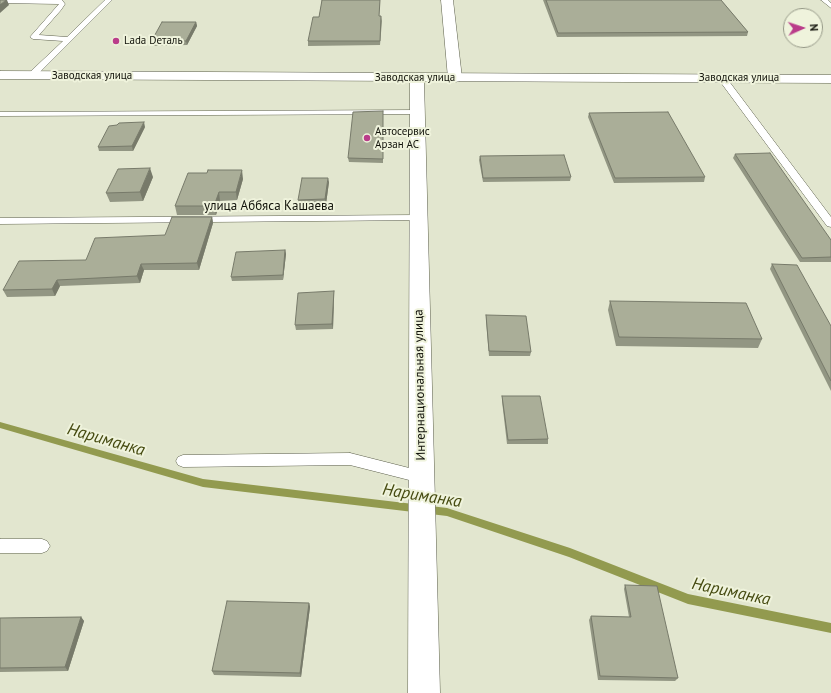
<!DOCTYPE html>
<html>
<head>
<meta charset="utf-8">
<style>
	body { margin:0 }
	#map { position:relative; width:831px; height:693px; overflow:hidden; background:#e2e6cf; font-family:"PT Sans",sans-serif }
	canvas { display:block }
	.north { position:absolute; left:783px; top:8px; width:40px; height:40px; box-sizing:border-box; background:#eff3dc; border:1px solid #969988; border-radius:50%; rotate:87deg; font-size:11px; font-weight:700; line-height:16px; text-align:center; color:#11120a }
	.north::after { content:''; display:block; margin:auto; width:14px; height:18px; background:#ba3c8a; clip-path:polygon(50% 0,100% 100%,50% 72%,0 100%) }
</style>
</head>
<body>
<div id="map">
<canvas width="831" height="693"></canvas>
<div class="north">N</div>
</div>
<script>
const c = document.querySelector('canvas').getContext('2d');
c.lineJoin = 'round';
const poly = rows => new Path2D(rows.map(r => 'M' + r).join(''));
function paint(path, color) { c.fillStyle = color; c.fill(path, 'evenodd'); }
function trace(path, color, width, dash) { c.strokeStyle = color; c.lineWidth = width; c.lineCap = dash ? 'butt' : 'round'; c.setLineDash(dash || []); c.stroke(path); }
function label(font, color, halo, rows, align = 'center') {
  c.font = font + ' "PT Sans",sans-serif'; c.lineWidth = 4; c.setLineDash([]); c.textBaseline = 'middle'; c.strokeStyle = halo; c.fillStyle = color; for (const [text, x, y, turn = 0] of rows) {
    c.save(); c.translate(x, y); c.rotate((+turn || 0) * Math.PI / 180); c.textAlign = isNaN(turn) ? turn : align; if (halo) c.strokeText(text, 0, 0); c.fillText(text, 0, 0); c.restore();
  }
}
paint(poly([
	[0,422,203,479,447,508,570,548,688,594,831,623,831,633,688,604,569,557,447,516,203,487,0,428,0,422]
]), '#929a4f');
const service = poly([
	[0,0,62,0,65,4,61,10,39,35,67,37,105,0,112,0,35,77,32,77,28,75,29,73,63,41,33,39,30,37,59,4,0,3,0,0],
	[821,0,828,0,831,3,831,8,821,0],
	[719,76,725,76,831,217,831,227,827,226,719,80,719,76],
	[418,110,422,112,421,114,0,116,0,112,418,110],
	[419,215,422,216,424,218,422,220,0,224,0,218,419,215],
	[350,453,421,471,426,473,428,477,426,481,421,483,350,465,183,467,178,465,176,461,178,457,183,455,350,453],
	[0,539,42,539,47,541,50,546,47,551,42,553,0,553,0,539]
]);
const minor = poly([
	[441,0,453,0,462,78,460,81,455,82,450,81,448,78,441,0]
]);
const tertiary = poly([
	[0,71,831,75,831,83,424,81,440,693,408,693,410,81,0,79,0,71]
]);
trace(service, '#5d604d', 1);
trace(minor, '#5d604d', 1);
trace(tertiary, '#5d604d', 1);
paint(service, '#fff');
paint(minor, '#fff');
paint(tertiary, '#fff');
paint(poly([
	[322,0,380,0,379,16,381,16,382,21,380,45,308,46,308,41,319,17],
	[543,0,721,0,748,32,747,36,557,37],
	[196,22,197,26,187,45,152,46,151,42],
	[383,111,383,163,349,162,348,158],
	[589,113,705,177,704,182,614,183,588,117],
	[145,127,133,151,99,151,98,147],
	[735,154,831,240,831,262,800,262,733,158],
	[480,156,571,177,570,181,483,182,479,160],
	[153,177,143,201,110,202,106,193],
	[243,179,237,200,220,201,216,215,177,215,175,206],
	[329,182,326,204,299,204,298,200],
	[212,217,213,223,199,270,144,270,140,283,60,286,55,296,7,297,3,290,86,260,165,235],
	[285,250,286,254,283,280,232,281,231,277],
	[772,264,831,326,831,391,770,269],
	[334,291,334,296,333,329,296,330,295,325],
	[610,301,762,339,758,348,616,346,608,310],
	[486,315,531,352,530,356,489,356,486,320],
	[502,396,548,439,548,444,507,444,502,401],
	[625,585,678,678,675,681,598,680,589,620,591,616,629,617,624,589],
	[309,603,310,607,301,677,214,675,212,671],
	[81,617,84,621,68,671,0,672,0,618]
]), '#929683');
paint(poly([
	[6,0,7,0,9,5,0,13,0,5],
	[196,22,197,26,187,45,186,41],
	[144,122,145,127,133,151,132,146],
	[150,168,153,177,143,201,140,192],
	[242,170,243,179,237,200,236,192],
	[328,178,329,182,326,204,325,199],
	[219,192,220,201,216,215,214,206],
	[212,217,213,223,199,270,197,263],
	[285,250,286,254,283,280,283,275],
	[141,264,144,270,140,283,137,276],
	[57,280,60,286,55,296,52,289],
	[334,291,334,296,333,329,332,324],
	[309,603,310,607,301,677,300,673],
	[81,617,84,621,68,671,65,667]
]), '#777a6a');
const building = poly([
	[0,0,6,0,0,5,0,0],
	[322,0,380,0,379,16,381,16,380,41,308,41,313,17,319,17,322,0],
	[546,0,721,0,748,32,558,33,546,0],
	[162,22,196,22,186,41,151,42,162,22],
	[383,111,383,159,348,158,353,112,383,111],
	[668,112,705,177,615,178,589,113,668,112],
	[144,122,132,146,98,147,109,126,117,125,119,123,144,122],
	[770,153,831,240,831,257,802,258,735,154,770,153],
	[564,155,571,177,483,178,480,156,564,155],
	[150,168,140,192,106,193,118,169,150,168],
	[208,170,242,170,236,192,219,192,214,206,175,206,188,173,207,173,208,170],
	[302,178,328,178,325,199,298,200,302,178],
	[172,217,212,217,197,263,141,264,137,276,57,280,52,289,3,290,19,261,86,260,95,238,165,235,172,217],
	[285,250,283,275,231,277,236,252,285,250],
	[772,264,797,265,831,326,831,381,772,264],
	[334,291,332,324,295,325,298,293,334,291],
	[610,301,746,303,762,339,619,337,610,301],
	[486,315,526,316,531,352,489,351,486,315],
	[502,396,540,396,548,439,508,440,502,396],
	[625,585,657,586,678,678,600,676,591,616,631,617,625,585],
	[227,601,309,603,300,673,212,671,227,601],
	[81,617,65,667,0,668,0,618,81,617]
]);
paint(building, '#aaae98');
trace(building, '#777a6a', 1);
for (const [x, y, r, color] of [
	[116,41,4,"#ba3c8a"],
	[367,138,4,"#ba3c8a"]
]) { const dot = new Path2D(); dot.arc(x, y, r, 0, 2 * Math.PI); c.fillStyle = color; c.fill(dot); trace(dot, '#eff3dc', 1.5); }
label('11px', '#11120a', '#eff3dc', [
	["Lada Dеталь",124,41],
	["Автосервис",375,132],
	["Арзан АС",375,145]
], 'left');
label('11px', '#11120a', '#eff3dc', [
	["Заводская улица",92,76],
	["Заводская улица",415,78],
	["Заводская улица",739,78]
]);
label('13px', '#11120a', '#eff3dc', [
	["улица Аббяса Кашаева",269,206],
	["Интернациональная улица",420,385,-91]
]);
label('italic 17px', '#454a10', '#eff3dc', [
	["Нариманка",106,440,16],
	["Нариманка",422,496,9],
	["Нариманка",731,592,12]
]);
</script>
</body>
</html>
